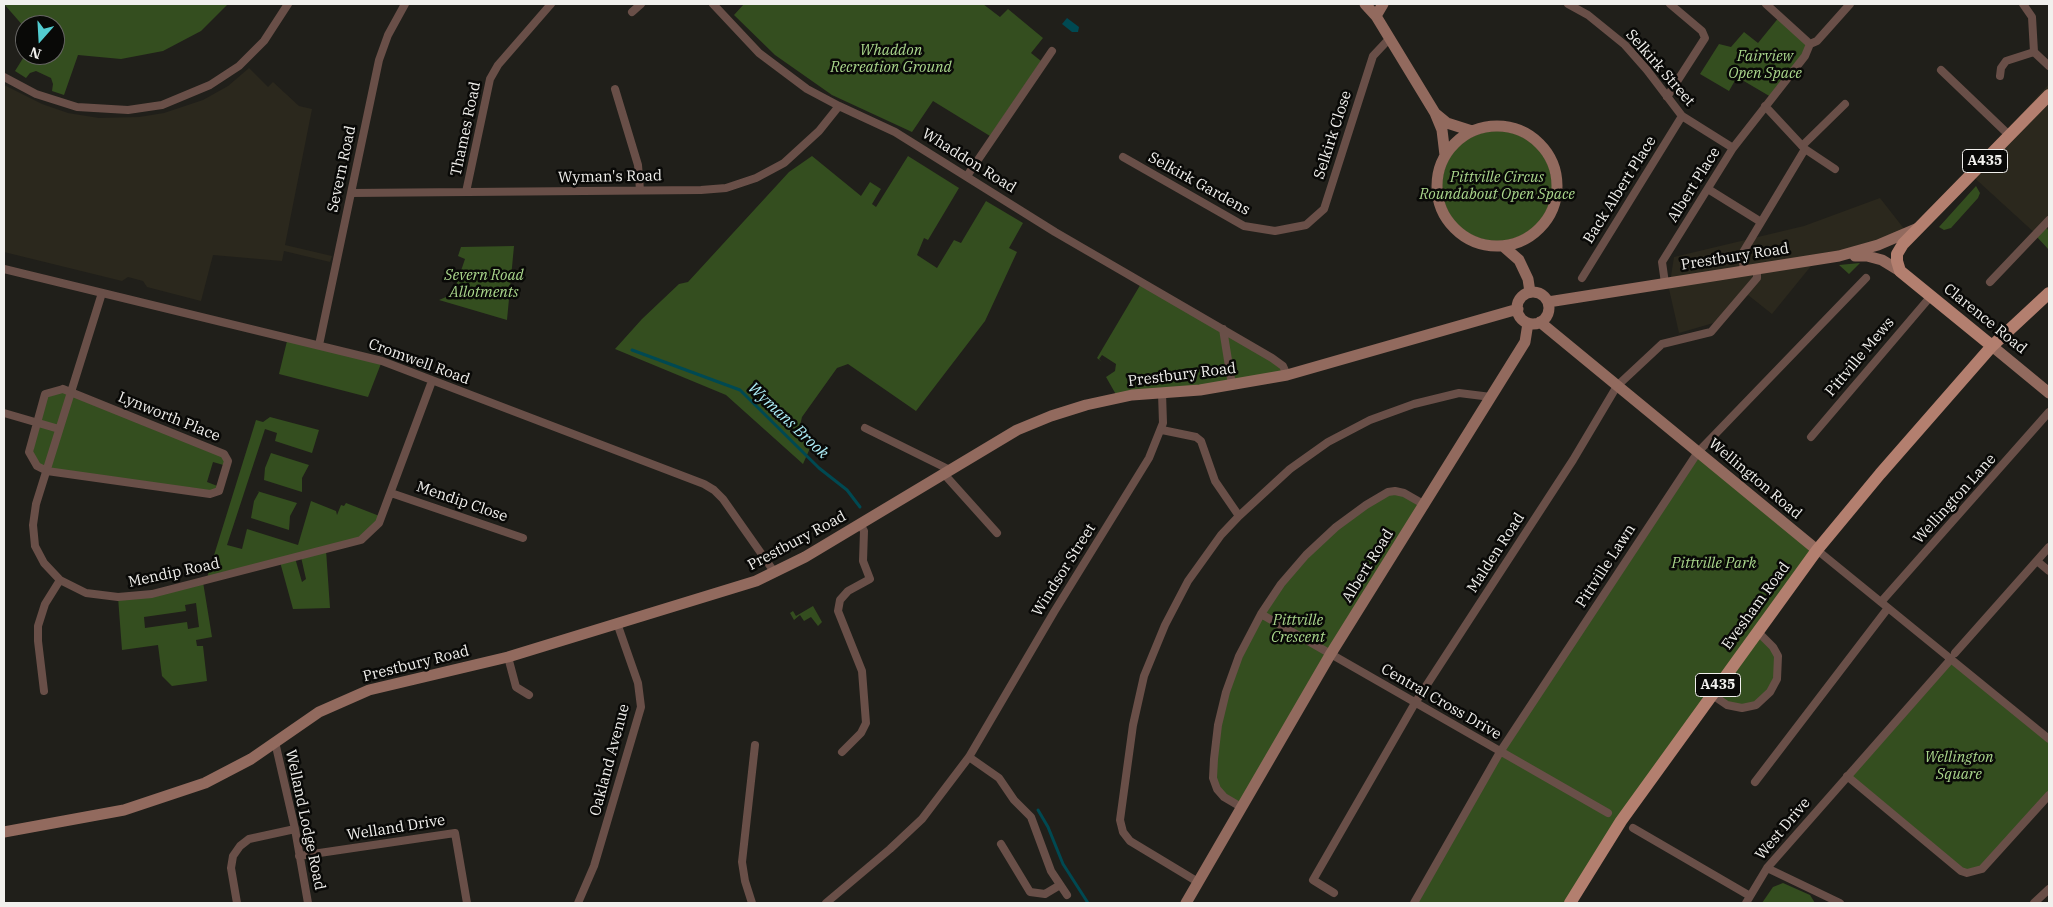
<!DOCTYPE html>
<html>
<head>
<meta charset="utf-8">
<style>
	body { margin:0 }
	#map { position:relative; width:2053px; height:907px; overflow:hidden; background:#201f1a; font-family:"IBM Plex Serif",serif }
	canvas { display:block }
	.frame { position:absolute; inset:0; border:5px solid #f1f0ed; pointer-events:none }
	.north { position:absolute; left:15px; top:15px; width:50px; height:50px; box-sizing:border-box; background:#090907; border:1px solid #666563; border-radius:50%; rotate:199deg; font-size:14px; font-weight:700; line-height:20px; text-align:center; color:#f1f0ed }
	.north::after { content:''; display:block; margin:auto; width:18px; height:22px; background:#52ccd0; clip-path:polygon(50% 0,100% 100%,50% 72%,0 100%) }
</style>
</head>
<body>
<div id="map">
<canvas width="2053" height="907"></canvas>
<div class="frame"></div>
<div class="north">N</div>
</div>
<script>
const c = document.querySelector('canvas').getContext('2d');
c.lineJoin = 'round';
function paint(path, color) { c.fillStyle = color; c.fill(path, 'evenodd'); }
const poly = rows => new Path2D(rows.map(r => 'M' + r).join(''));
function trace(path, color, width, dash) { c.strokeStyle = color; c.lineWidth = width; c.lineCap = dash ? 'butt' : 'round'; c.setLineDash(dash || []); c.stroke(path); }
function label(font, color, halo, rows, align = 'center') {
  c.font = font + ' "IBM Plex Serif",serif'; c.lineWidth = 5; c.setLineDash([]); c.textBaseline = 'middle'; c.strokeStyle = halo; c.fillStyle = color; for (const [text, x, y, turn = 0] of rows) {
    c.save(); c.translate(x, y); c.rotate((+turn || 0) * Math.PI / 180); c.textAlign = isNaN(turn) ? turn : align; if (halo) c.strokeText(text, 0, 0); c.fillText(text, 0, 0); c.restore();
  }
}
paint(poly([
	[249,68,268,87,273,82,299,106,312,109,285,245,332,256,330,262,284,251,282,261,213,255,201,301,147,287,143,281,128,277,122,281,4,252,4,85,42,104,68,113,99,118,139,117,164,113,203,100,228,86],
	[2049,84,2049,246,1968,172],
	[1880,198,1905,230,1811,266,1772,314,1748,295,1717,322,1679,333,1669,289,1674,257,1804,226]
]), '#2b281d');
paint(poly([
	[4,4,228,4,201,31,163,51,121,59,78,55,64,95,52,91,53,84,51,78,36,71,30,73,26,78,15,71,25,55,55,55,55,25,25,25,25,28],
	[744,4,983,4,1000,17,1008,9,1043,38,1031,53,1041,61,990,136,933,101,912,132,832,95,775,55,734,15],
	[1780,16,1810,44,1771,97,1737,77,1729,91,1700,74,1719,44,1731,47,1744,32,1758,43],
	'1442 186a55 55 0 1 1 110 0a55 55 0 1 1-110 0Z',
	[812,156,861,196,870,182,881,189,872,204,876,207,908,156,959,188,928,240,924,238,917,255,937,268,954,240,961,243,986,201,1023,223,1009,248,1017,252,985,321,916,411,848,364,837,368,802,417,798,434,811,446,803,464,726,395,615,349,642,319,679,284,688,282,789,172],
	[1976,186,1980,193,1978,198,1951,228,1944,230,1939,227],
	[2046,228,2049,231,2049,250,2037,237],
	[514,246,507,320,439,300,453,294,465,259,458,256,461,247],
	[1860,263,1849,274,1839,265],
	[1142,282,1272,358,1287,375,1118,398,1106,377,1115,371,1116,364,1102,355,1099,359,1102,362,1097,358],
	[288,337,382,361,368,397,279,374],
	[63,389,224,454,227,466,213,462,207,482,220,487,217,494,47,471,32,459,37,423,45,394],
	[270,417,319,430,312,453,275,441,277,433,265,429,227,545,242,549,247,529,298,545,311,501,336,511,337,515,341,505,344,506,346,503,382,517,367,535,326,550,330,608,293,609,280,562,206,581,256,420,263,422],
	[301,557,306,579,302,582,295,558],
	[1698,452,1817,550,1758,632,1768,641,1779,664,1766,697,1742,708,1712,695,1570,903,1415,903,1500,752],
	[271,453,309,465,302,478,302,492,264,480,265,468],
	[257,491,297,503,290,516,289,530,251,518,254,501,259,492],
	[1395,491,1425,505,1241,807,1217,789,1214,759,1232,676,1271,599,1336,527],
	[203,582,212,637,196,640,197,646,203,646,207,681,172,686,162,676,158,645,122,650,118,597],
	[196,603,199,627,188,629,187,622,145,628,144,617,186,611,185,605],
	[813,606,822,622,818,626,811,617,804,621,800,615,794,620,790,613,793,611,796,616],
	[1951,659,2049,739,2049,795,1982,869,1967,873,1847,776],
	[1783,883,1810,895,1815,903,1762,903,1773,887]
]), '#344e1f');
paint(poly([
	[1067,18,1079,27,1078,32,1072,32,1062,24]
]), '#004952');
trace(poly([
	[632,350,740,390,819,468,847,490,860,507],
	[1038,810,1048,827,1063,864,1088,903]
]), '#004952', 3);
trace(poly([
	[713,4,759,53,807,89,839,106,895,132,1055,232,1272,358,1283,366,1287,375],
	[1568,4,1588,15,1625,45,1647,70,1682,116,1733,148],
	[1766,4,1810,44],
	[632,12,641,4],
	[2034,52,2049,66],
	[1941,70,2010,136],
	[2000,76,2001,68,2006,61,2034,52,2032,17,2023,4],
	[4,77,36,94,77,107,128,110,162,105,210,85,239,66,264,41,288,4],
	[615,89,638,165,640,190],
	[1667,97,1705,38,1702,31,1670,4],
	[1765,106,1805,149,1835,169],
	[1802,146,1845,104],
	[1123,157,1244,226,1275,231,1306,225,1324,209,1373,56,1389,39],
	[967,176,1052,51],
	[1708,189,1761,222],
	[466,192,490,79,498,65,551,4],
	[351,193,701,190,726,188,756,178,784,163,819,131,839,106],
	[4,269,382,361,704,484,714,490,723,499,775,573],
	[1744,271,1742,254,1805,149],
	[1582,278,1682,116],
	[1990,282,2049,220],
	[1665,283,1662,262,1733,148,1805,56,1810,44,1817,41,1850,4],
	[102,293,36,504,33,525,35,546,44,563,60,580,86,593,118,597,152,594,361,540,379,523,432,381],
	[1223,329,1232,385],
	[319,345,379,60,388,35,405,4],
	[63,389,224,454,228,461,219,491,210,494,47,471,37,466,29,452,45,394,63,389],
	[4,413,59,429],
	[865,428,950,470],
	[1162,430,1196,437,1201,441,1215,481,1239,516],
	[1811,437,1931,296],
	[944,474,997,533],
	[391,493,523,538],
	[1817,550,2049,739],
	[2037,561,2049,571],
	[1881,602,2049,412],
	[1261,614,1608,813],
	[1955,653,2049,547],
	[508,657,516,687,529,695],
	[44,691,38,641,38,626,45,604,60,580],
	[1711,694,1727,705,1742,708,1756,705,1770,692,1777,679,1778,656,1773,647,1757,631],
	[275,742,295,829,308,903],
	[842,752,861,733,866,723,862,671,838,611,840,600,848,591,870,579,863,561,864,531,860,524],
	[969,757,999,778,1014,800,1031,817,1051,871,1067,895],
	[1847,776,1961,871,1967,873,1982,869,2049,795],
	[1755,782,1888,608],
	[1241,807,1224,797,1217,789,1213,778,1214,759,1218,725,1226,692,1239,656,1261,614,1281,584,1306,555,1336,527,1366,505,1388,492,1395,491,1404,493,1425,505],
	[1633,828,1750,896],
	[1001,844,1030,892,1045,894,1060,885],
	[299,856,455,833,467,903],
	[1767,868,1840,903],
	[1198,882,1130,841,1123,832,1120,820,1133,725,1144,676,1165,625,1188,581,1221,535,1239,516,1290,469,1328,442,1370,420,1414,404,1459,393,1491,397],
	[1334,893,1313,880,1415,703,1573,460,1617,386,1662,344,1711,332,1757,278,1757,269],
	[237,903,231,868,233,856,240,846,249,839,295,829],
	[578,903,594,866,641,707,638,683,617,623],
	[752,903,745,881,742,862,755,745],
	[826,903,890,849,922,819,969,757,1054,612,1149,458,1163,423,1162,393],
	[1414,903,1500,752,1698,452,1866,278],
	[1746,903,1767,868,1951,659],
	[2034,903,2049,889]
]), '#694f48', 8);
trace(poly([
	[1365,4,1376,16,1435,113,1442,130,1445,155],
	[1376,16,1383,4],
	[1436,114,1447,123,1472,131],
	'1437 186a60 60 0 1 1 120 0a60 60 0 1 1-120 0Z',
	[1503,246,1519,260,1528,279,1530,292],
	[1855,256,1867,256,1882,260,1900,271],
	'1517 308a16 16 0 1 1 32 0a16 16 0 1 1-32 0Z',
	[1548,302,1839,256,1878,245,1918,228],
	[1540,322,1817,550],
	[1992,346,2049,393],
	[4,832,124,810,205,783,251,759,319,712,369,690,508,657,756,581,805,557,1017,430,1051,416,1086,405,1132,395,1200,390,1287,375,1518,309],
	[1186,903,1330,655,1525,342,1528,323]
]), '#926a5e', 11);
trace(poly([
	[1992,346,1900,271,1897,261,1897,254,1903,244,2049,95],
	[1570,903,1621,821,1817,550,1880,474,1992,346,2049,293]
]), '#b37f6f', 12);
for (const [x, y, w] of [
	[1985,161,45],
	[1718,685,45]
]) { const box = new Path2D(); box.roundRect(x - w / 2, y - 11.5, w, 23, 4); c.fillStyle = '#090907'; c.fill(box); trace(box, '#f1f0ed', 1); }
label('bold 14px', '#f1f0ed', null, [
	["A435",1985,161],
	["A435",1718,685]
]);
label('italic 15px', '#aad78c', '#090907', [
	["Whaddon",891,51],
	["Recreation Ground",891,68],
	["Fairview",1765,57],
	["Open Space",1765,74],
	["Pittville Circus",1497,178],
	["Roundabout Open Space",1497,195],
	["Severn Road",484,276],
	["Allotments",484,293],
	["Pittville Park",1714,564],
	["Pittville",1298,621],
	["Crescent",1298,638],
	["Wellington",1959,758],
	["Square",1959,775]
]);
label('15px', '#f1f0ed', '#090907', [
	["Selkirk Street",1660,68,49],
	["Thames Road",466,129,-78],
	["Selkirk Close",1333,135,-72],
	["Whaddon Road",969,161,32],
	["Severn Road",342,169,-78],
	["Wyman's Road",610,177,-1],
	["Selkirk Gardens",1199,184,29],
	["Albert Place",1694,185,-58],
	["Back Albert Place",1620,190,-58],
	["Prestbury Road",1735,257,-9],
	["Clarence Road",1985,319,39],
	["Pittville Mews",1860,357,-50],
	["Cromwell Road",419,362,20],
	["Prestbury Road",1182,375,-7],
	["Lynworth Place",169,417,22],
	["Wellington Road",1755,479,40],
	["Wellington Lane",1955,499,-48],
	["Mendip Close",462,502,19],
	["Prestbury Road",797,541,-28],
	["Malden Road",1496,553,-57],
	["Albert Road",1368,566,-58],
	["Pittville Lawn",1606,566,-57],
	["Windsor Street",1064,570,-58],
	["Mendip Road",174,573,-12],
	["Evesham Road",1756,606,-54],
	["Prestbury Road",416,664,-14],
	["Central Cross Drive",1441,702,30],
	["Oakland Avenue",610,760,-75],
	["Welland Lodge Road",305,820,78],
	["Welland Drive",396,828,-9],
	["West Drive",1783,829,-50]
]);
label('italic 16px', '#aeeff9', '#090907', [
	["Wymans Brook",788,421,43]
]);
</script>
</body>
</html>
